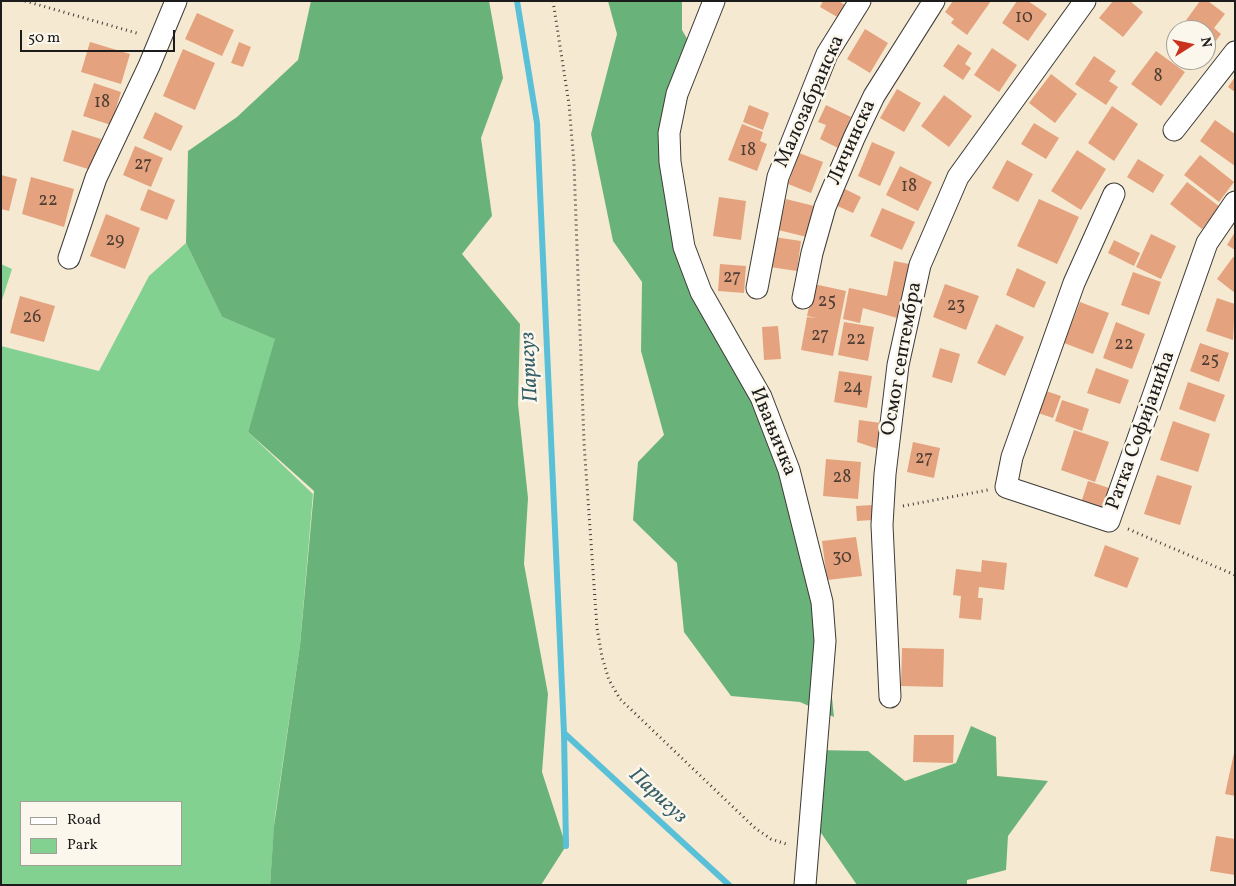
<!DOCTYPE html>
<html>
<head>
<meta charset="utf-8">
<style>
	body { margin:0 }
	#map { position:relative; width:1236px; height:886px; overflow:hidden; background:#f5e9d1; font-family:Vollkorn,serif }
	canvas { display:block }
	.frame { position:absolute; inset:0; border:2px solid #1c1c1c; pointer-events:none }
	.legend { position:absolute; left:20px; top:801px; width:162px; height:65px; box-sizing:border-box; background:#fbf7ec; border:1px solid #a29f99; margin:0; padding:6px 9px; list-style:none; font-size:15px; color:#1c1c1c }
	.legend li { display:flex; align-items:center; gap:10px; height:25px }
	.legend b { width:25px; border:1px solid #a29f99 }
	.north { position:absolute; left:1166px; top:20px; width:50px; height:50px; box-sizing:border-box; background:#fbf7ec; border:1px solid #a29f99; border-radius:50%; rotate:80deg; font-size:14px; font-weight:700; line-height:20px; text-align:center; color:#1c1c1c }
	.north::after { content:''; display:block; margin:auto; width:18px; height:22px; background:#c8321e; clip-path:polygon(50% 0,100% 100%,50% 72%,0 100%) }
	.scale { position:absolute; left:20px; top:30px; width:155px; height:22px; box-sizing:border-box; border:2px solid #1c1c1c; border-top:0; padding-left:6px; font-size:15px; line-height:18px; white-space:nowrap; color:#1c1c1c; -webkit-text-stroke:4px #fbf7ec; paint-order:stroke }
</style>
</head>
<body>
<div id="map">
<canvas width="1236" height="886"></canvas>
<div class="frame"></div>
<ul class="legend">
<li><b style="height:6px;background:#fff"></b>Road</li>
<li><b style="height:14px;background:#82d191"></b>Park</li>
</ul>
<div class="north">N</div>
<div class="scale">50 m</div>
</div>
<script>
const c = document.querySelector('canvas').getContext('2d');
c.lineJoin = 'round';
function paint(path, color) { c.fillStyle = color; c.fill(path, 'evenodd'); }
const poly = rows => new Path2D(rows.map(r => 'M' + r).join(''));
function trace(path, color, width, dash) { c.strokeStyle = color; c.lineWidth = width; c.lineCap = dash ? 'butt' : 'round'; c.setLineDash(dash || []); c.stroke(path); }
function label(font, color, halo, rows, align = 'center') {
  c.font = font + ' Vollkorn,serif'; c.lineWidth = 5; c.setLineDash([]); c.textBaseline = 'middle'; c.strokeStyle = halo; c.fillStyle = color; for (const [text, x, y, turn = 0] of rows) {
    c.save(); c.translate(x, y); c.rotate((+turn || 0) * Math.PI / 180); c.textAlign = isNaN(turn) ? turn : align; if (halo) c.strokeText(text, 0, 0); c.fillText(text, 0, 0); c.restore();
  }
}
paint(poly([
	[186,243,222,317,276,339,248,432,313,494,300,645,275,816,270,885,1,885,1,346,99,371,149,276],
	[21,802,181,802,181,865,21,865],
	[1,264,12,269,1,303]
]), '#82d191');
paint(poly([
	[311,1,489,1,503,78,481,138,492,216,462,254,520,324,518,404,528,498,524,564,548,694,542,772,566,846,541,885,270,885,274,826,300,645,314,491,248,432,275,339,222,317,186,243,188,151,237,117,298,60],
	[608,1,682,1,682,30,693,49,677,94,684,247,761,397,822,602,834,717,800,702,731,696,684,632,677,563,633,520,638,462,664,435,641,351,642,282,613,241,591,134,617,34],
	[971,726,996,737,997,776,1048,781,1008,836,1006,870,967,880,967,885,857,885,810,817,816,750,868,751,905,781,956,763]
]), '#69b37b');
trace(poly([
	[517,1,537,123,564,733,566,846],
	[564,733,729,885]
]), '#5ac0d8', 6);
paint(poly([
	[823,1,839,1,846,6,839,18,820,7],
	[953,1,991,1,967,35,951,23,954,19,945,12],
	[1017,1,1028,1,1047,14,1028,41,1002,23],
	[1113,1,1130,1,1143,12,1123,37,1099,18],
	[1200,1,1208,1,1225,14,1214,28,1221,34,1208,51,1206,30,1179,30],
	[197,13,234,30,222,56,185,39],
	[865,29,888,43,870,73,847,59],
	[90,42,130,54,121,84,81,72],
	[239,42,251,47,243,67,231,63],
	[958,44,972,53,965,64,971,68,963,80,943,66],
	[992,48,1017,65,999,92,974,75],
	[183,49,215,63,195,110,163,96],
	[1156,51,1185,72,1161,106,1131,84],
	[1094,56,1116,71,1109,81,1118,87,1106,105,1075,84],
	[1051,74,1077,94,1055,123,1029,103],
	[1235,77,1235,92,1228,87],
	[94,83,121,92,111,125,83,116],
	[897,89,921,103,904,132,880,118],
	[944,95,972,116,949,147,921,126],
	[749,105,769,113,763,130,743,122],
	[826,105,851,117,838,148,820,139,826,125,818,122],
	[1112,106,1138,124,1114,161,1088,143],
	[155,112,183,126,171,151,143,138],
	[1215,120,1235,134,1235,166,1200,141],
	[1034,123,1059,138,1046,159,1021,144],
	[742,124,763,132,760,141,767,144,757,171,728,160],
	[72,130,101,139,91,170,63,161],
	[872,142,895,152,880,186,858,176],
	[135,146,163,158,151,187,123,175],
	[1077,150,1106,169,1081,210,1051,191],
	[799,153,823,162,811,193,788,184],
	[1200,155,1234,182,1219,202,1184,175],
	[1138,159,1164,175,1153,193,1127,177],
	[1007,160,1033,174,1018,202,992,188],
	[900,166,932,182,918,211,886,195],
	[1,175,17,179,9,211,1,209],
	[31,177,74,189,64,227,22,214],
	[1187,182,1220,207,1202,229,1170,204],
	[841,187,861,197,853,213,833,204],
	[148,189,175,200,167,220,140,210],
	[719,197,746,201,741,240,713,236],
	[786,199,814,206,807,237,778,230],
	[1039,199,1079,217,1057,264,1017,246],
	[882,208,915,222,902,250,870,236],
	[106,214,140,228,125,269,90,256],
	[1235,232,1235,250,1227,245],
	[1151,234,1176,246,1161,279,1136,267],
	[774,237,801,241,797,271,770,267],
	[1114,240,1140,253,1134,266,1108,253],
	[1233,257,1235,258,1235,293,1217,279],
	[894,261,909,264,897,318,863,308,860,323,843,319,849,288,887,296],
	[720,264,746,266,744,293,718,291],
	[1017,268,1046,282,1034,308,1006,295],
	[1133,272,1161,282,1149,315,1121,305],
	[814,284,846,291,833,356,801,350,807,317,817,318,807,316],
	[945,284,979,296,966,330,933,317],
	[20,296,55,306,44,342,10,333],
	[1217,298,1235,304,1233,340,1206,331],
	[1080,302,1109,313,1093,354,1064,343],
	[844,322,874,327,868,361,838,355],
	[1116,322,1145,334,1132,369,1103,358],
	[996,324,1024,337,1005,376,977,363],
	[778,326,781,359,764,360,762,327],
	[1200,343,1229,353,1219,382,1190,371],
	[940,348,960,354,952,383,932,377],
	[1096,368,1129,380,1120,404,1087,393],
	[839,371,872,376,867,408,834,402],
	[1188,382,1225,395,1215,422,1179,409],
	[1043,390,1061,396,1053,418,1035,412],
	[1062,400,1089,409,1082,431,1055,421],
	[859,420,881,423,878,449,857,442],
	[1173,421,1210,434,1198,472,1160,460],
	[1074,430,1109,442,1095,482,1061,470],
	[913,442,940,448,934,478,907,472],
	[826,459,861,462,858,499,823,496],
	[1157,475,1192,486,1180,525,1144,514],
	[1088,481,1112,489,1105,511,1081,503],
	[873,505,873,520,857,521,856,506],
	[856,537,862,576,827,580,822,541],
	[1105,545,1139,558,1127,588,1094,576],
	[982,560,1007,563,1004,590,979,587,978,598,983,598,981,620,959,618,961,596,953,595,956,569,981,572],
	[902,648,944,649,943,687,901,686],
	[914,735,954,735,953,763,913,762],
	[1234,753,1235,753,1235,796,1225,794],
	[1216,836,1235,839,1235,875,1210,871]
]), '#e4a37e');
const street = poly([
	[714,1,677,94,669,133,670,162,684,247,701,292,761,397,789,470,822,602,825,641,805,885],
	[1174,130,1235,52],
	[1114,194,1074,283,1012,457,1006,487,1109,521,1207,243,1235,202],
	[69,258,96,178,149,66,176,1],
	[757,288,778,177,827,54,860,1],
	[803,298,812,253,825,207,854,138,874,96,934,1],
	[890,697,882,525,885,474,898,365,920,265,958,177,1085,1]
]);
trace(street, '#3d3b37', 23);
trace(poly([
	[25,1,140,34],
	[553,1,569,104,574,164,584,443,597,628,602,657,609,680,620,699,755,828,771,839,789,845],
	[903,506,988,490],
	[1128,529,1235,575]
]), '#3d3b37', 3, [1, 4]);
trace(street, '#fff', 21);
label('18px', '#4e3e34', null, [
	["10",1024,19],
	["8",1158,78],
	["18",102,104],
	["18",748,152],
	["27",143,166],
	["18",909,188],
	["22",48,202],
	["29",115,242],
	["27",732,279],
	["25",827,303],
	["23",956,307],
	["26",32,319],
	["27",820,337],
	["22",856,341],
	["22",1124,346],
	["25",1210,362],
	["24",853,389],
	["27",924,460],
	["28",842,479],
	["30",842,559]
]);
label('20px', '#1c1c1c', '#fbf7ec', [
	["Малозабранска",811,102,-66],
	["Личинска",853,143,-66],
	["Осмог септембра",903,359,-80],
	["Ратка Софијанића",1142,431,-70],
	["Ивањичка",772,432,68]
]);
label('italic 21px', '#355e67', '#fbf7ec', [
	["Паригуз",531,367,-93],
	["Паригуз",657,797,43]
]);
</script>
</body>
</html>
